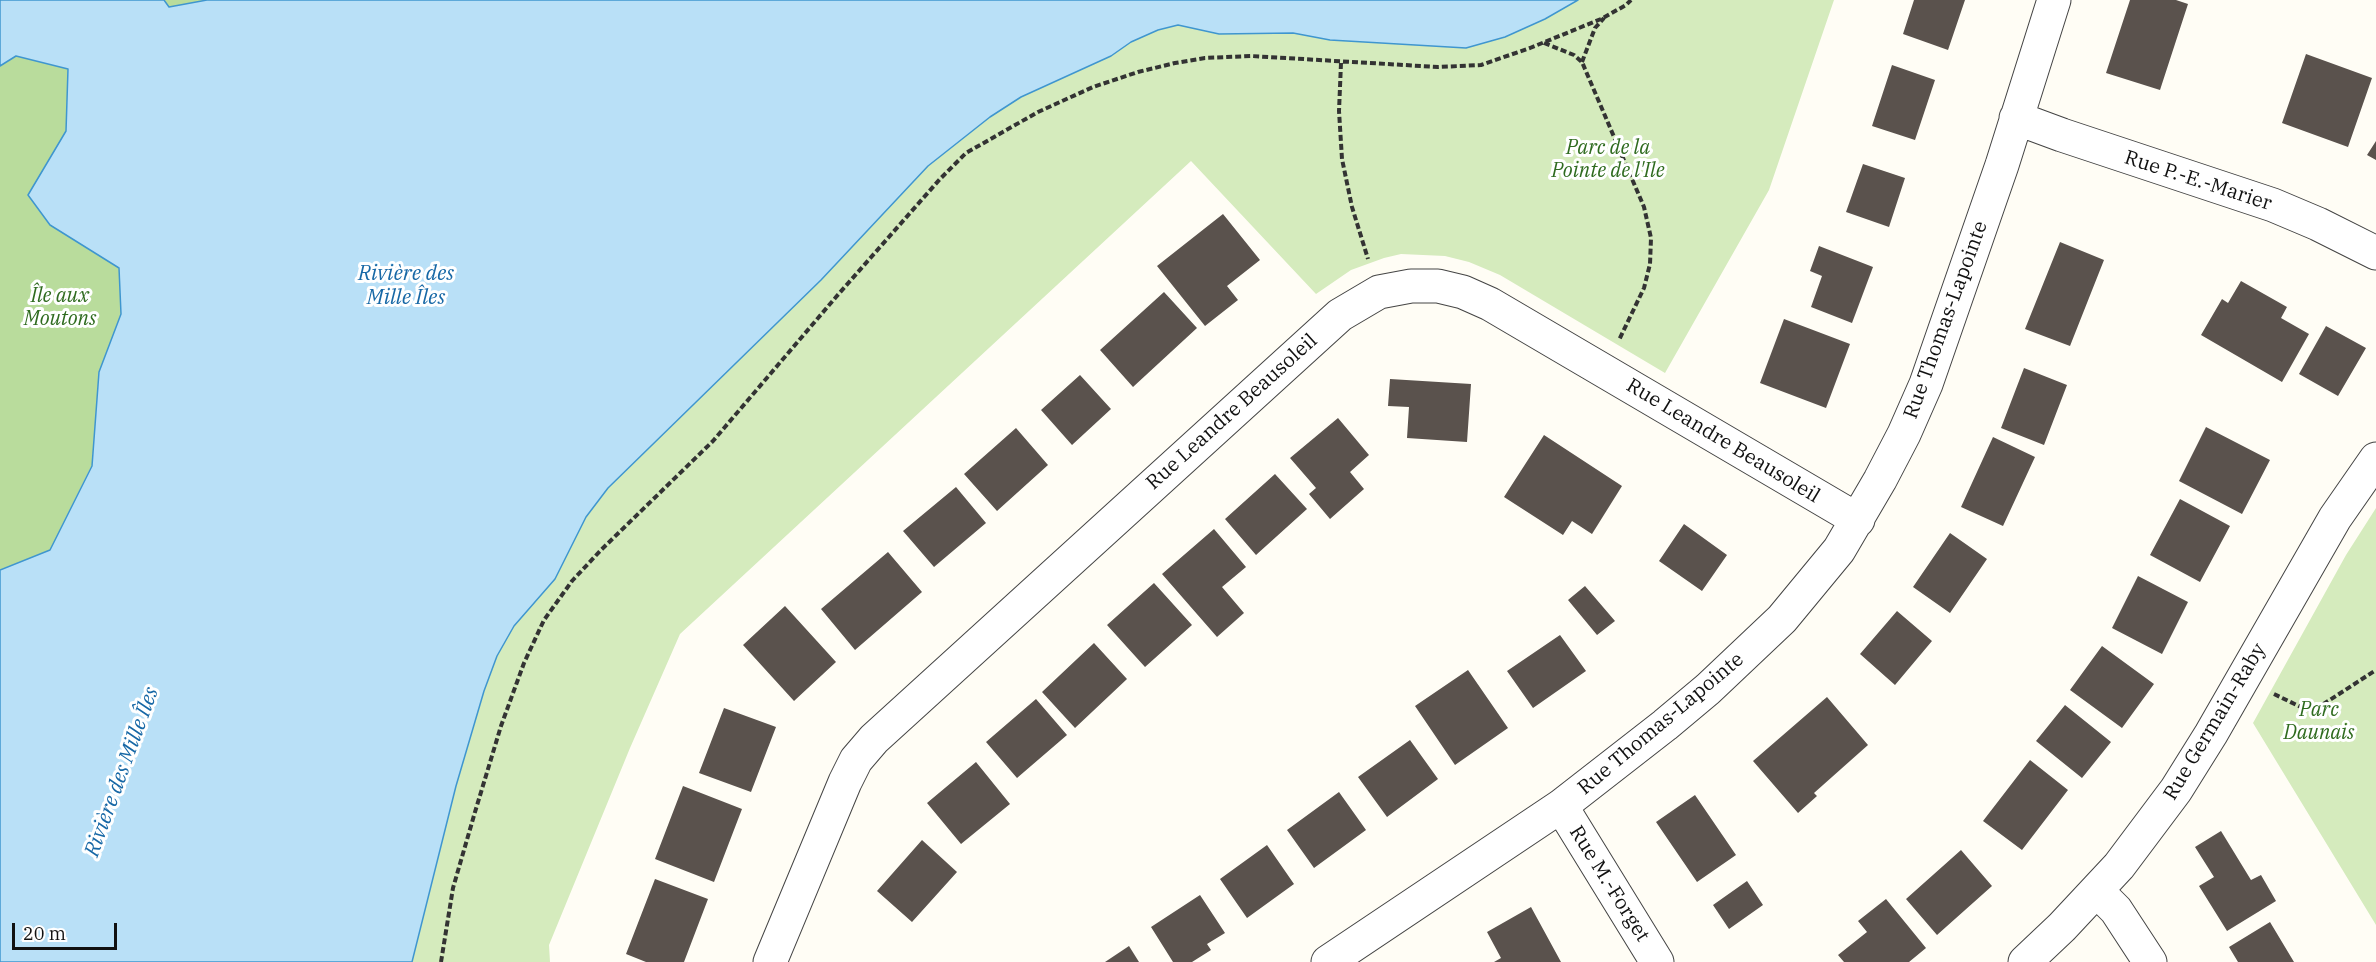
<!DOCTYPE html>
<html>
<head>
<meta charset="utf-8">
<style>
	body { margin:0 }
	#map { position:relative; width:2376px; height:962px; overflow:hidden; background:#fffdf5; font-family:"IBM Plex Serif",serif }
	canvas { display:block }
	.scale { position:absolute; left:12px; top:923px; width:105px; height:27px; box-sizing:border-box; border:3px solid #111; border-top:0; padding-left:8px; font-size:18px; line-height:21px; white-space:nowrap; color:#111; -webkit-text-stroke:4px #fff; paint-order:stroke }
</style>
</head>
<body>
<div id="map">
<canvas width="2376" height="962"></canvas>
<div class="scale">20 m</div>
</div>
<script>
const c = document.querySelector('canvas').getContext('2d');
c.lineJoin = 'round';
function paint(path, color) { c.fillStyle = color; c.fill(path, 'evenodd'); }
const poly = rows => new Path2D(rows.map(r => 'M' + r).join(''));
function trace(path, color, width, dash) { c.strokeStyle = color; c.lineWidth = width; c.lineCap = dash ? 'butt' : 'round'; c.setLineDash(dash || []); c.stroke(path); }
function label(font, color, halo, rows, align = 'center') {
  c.font = font + ' "IBM Plex Serif",serif'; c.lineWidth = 6; c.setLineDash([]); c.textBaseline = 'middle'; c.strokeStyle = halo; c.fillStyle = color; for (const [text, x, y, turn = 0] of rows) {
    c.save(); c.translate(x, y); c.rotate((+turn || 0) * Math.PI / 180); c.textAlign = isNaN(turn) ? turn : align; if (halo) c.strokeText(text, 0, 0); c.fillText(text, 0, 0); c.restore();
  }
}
paint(poly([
	[1578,0,1834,0,1769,190,1665,373,1500,275,1469,262,1445,256,1401,254,1384,258,1351,270,1316,294,1191,161,680,634,630,748,549,945,550,962,412,962,456,786,484,691,497,656,514,626,555,579,586,517,608,488,821,280,928,166,990,117,1021,97,1111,56,1131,42,1158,30,1178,25,1219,34,1293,33,1330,40,1465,48,1505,37,1545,19],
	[2376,508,2376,925,2253,723,2346,555]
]), '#d5ebbd');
paint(poly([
	[164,0,207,0,169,7],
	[16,56,68,69,66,131,28,195,50,225,119,268,121,314,99,372,92,465,50,550,0,570,0,66]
]), '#b9dc9c');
const water = poly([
	[0,0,164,0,169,7,207,0,1578,0,1545,19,1505,37,1466,48,1330,40,1293,33,1219,34,1178,25,1158,30,1131,42,1111,56,1021,97,990,117,928,166,821,280,608,488,586,517,555,579,514,626,497,656,484,691,456,786,412,962,0,962,0,570,50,550,92,466,99,372,121,314,119,268,50,225,28,195,66,131,68,69,16,56,0,66,0,0]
]);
paint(water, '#b9e0f7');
trace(water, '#3f96cf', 1.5);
paint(poly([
	[1914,0,1965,0,1948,50,1903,34],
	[2130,0,2176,0,2188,4,2160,90,2106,73],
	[2306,54,2372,78,2348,147,2282,123],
	[1892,65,1935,80,1915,140,1872,126],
	[2376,141,2376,160,2367,155],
	[1863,164,1905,178,1889,227,1846,212],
	[1223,214,1260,260,1227,286,1238,300,1205,326,1157,266],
	[2060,242,2104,260,2070,346,2025,329],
	[1819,246,1873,267,1852,323,1811,307,1822,276,1810,271],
	[2241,281,2287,307,2281,318,2309,334,2282,382,2201,335,2222,299,2228,303],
	[1164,292,1197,328,1133,387,1100,350],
	[1784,319,1850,344,1826,408,1760,383],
	[2326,326,2366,348,2338,396,2299,374],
	[2024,368,2067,385,2044,445,2001,428],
	[1080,375,1111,409,1072,445,1041,410],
	[1390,379,1471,384,1467,442,1407,438,1409,407,1388,406],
	[1338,418,1369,455,1350,472,1364,489,1330,519,1309,494,1316,488,1290,458],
	[2206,427,2270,460,2242,514,2179,481],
	[1016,428,1048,465,997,511,964,474],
	[1544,435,1622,486,1592,534,1572,521,1563,535,1504,497],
	[1993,437,2035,457,2003,526,1961,507],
	[1275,474,1307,509,1256,555,1225,519],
	[956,487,986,523,934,567,903,531],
	[2180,499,2230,526,2200,582,2150,555],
	[1684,524,1727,555,1702,591,1659,561],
	[1214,529,1246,567,1222,587,1244,613,1217,637,1162,574],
	[1950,533,1987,559,1950,613,1913,587],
	[888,552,922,592,855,650,821,609],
	[2138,576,2188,602,2162,654,2112,628],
	[1154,583,1192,625,1145,667,1107,625],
	[1585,586,1615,621,1597,635,1568,600],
	[785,606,836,662,794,701,743,645],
	[1897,611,1932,641,1895,685,1860,654],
	[1560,635,1586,671,1533,708,1507,671],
	[1094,643,1127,679,1075,728,1042,692],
	[2102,646,2154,684,2122,728,2070,690],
	[1468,670,1508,728,1455,765,1415,706],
	[1827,697,1868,745,1814,793,1817,796,1798,813,1753,761],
	[1036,699,1067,735,1017,778,986,742],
	[2065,705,2111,742,2082,778,2036,741],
	[724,708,776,727,751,792,699,773],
	[1410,740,1438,779,1387,817,1358,777],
	[2030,760,2068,790,2022,850,1983,821],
	[976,762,1010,804,961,844,927,803],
	[683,786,742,809,714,882,655,859],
	[1339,792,1366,830,1314,868,1287,830],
	[1695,795,1736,855,1697,882,1656,822],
	[2221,831,2251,880,2261,875,2276,901,2227,931,2199,886,2214,877,2195,847],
	[922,840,957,872,912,922,877,891],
	[1267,845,1294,884,1247,918,1220,879],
	[1961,850,1992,886,1937,935,1906,899],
	[655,879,708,899,684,962,646,962,626,954],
	[1747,881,1763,905,1729,929,1713,905],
	[1200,895,1225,933,1207,944,1211,950,1192,962,1173,962,1151,927],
	[1886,899,1926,948,1909,962,1844,962,1838,955,1867,932,1858,921],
	[1531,907,1561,962,1494,962,1501,958,1487,932],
	[2270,922,2294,962,2238,962,2229,947],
	[1129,946,1139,962,1105,962]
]), '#5a524d');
const minor = poly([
	[2016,118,2062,135,2273,205,2318,224,2376,253],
	[1561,806,1657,962],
	[2097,891,2116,910,2150,962],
	[770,962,845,782,856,760,874,739,1340,315,1379,292,1411,286,1438,286,1463,292,1490,304,1858,520],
	[1328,962,1561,806,1665,725,1708,689,1782,619,1839,550,1880,480,1904,434,1926,384,2002,165,2054,0],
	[2025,962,2062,927,2119,866,2176,790,2211,734,2335,518,2376,459]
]);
trace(minor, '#444', 35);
trace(poly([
	[1544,43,1574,55,1582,62,1644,207,1651,238,1650,264,1644,288,1619,340],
	[1582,62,1595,28,1604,18],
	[1341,63,1339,111,1342,159,1352,207,1368,259],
	[2274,694,2307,710,2319,707,2376,670],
	[441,962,453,888,475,812,501,726,524,663,544,620,572,581,601,550,713,441,836,297,940,179,966,153,1038,112,1093,87,1138,72,1175,63,1205,58,1251,56,1438,67,1481,65,1530,48,1601,19,1626,5,1631,0]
]), '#333', 4, [6, 3]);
trace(minor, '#fff', 33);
label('italic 20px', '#2f6b1f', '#fff', [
	["Parc de la",1608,148],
	["Pointe de l'Ile",1608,171],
	["Île aux",60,296],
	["Moutons",60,319],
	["Parc",2319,710],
	["Daunais",2319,733]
]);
label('20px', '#111', '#fff', [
	["Rue P.-E.-Marier",2198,181,18],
	["Rue Thomas-Lapointe",1946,320,-70],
	["Rue Leandre Beausoleil",1232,412,-42],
	["Rue Leandre Beausoleil",1723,441,31],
	["Rue Germain-Raby",2215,722,-59],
	["Rue Thomas-Lapointe",1661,724,-40],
	["Rue M.-Forget",1609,884,58]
]);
label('italic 21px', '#1768a6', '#fff', [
	["Rivière des",406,274],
	["Mille Îles",406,298],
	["Rivière des Mille Îles",122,772,-70]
]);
</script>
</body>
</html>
